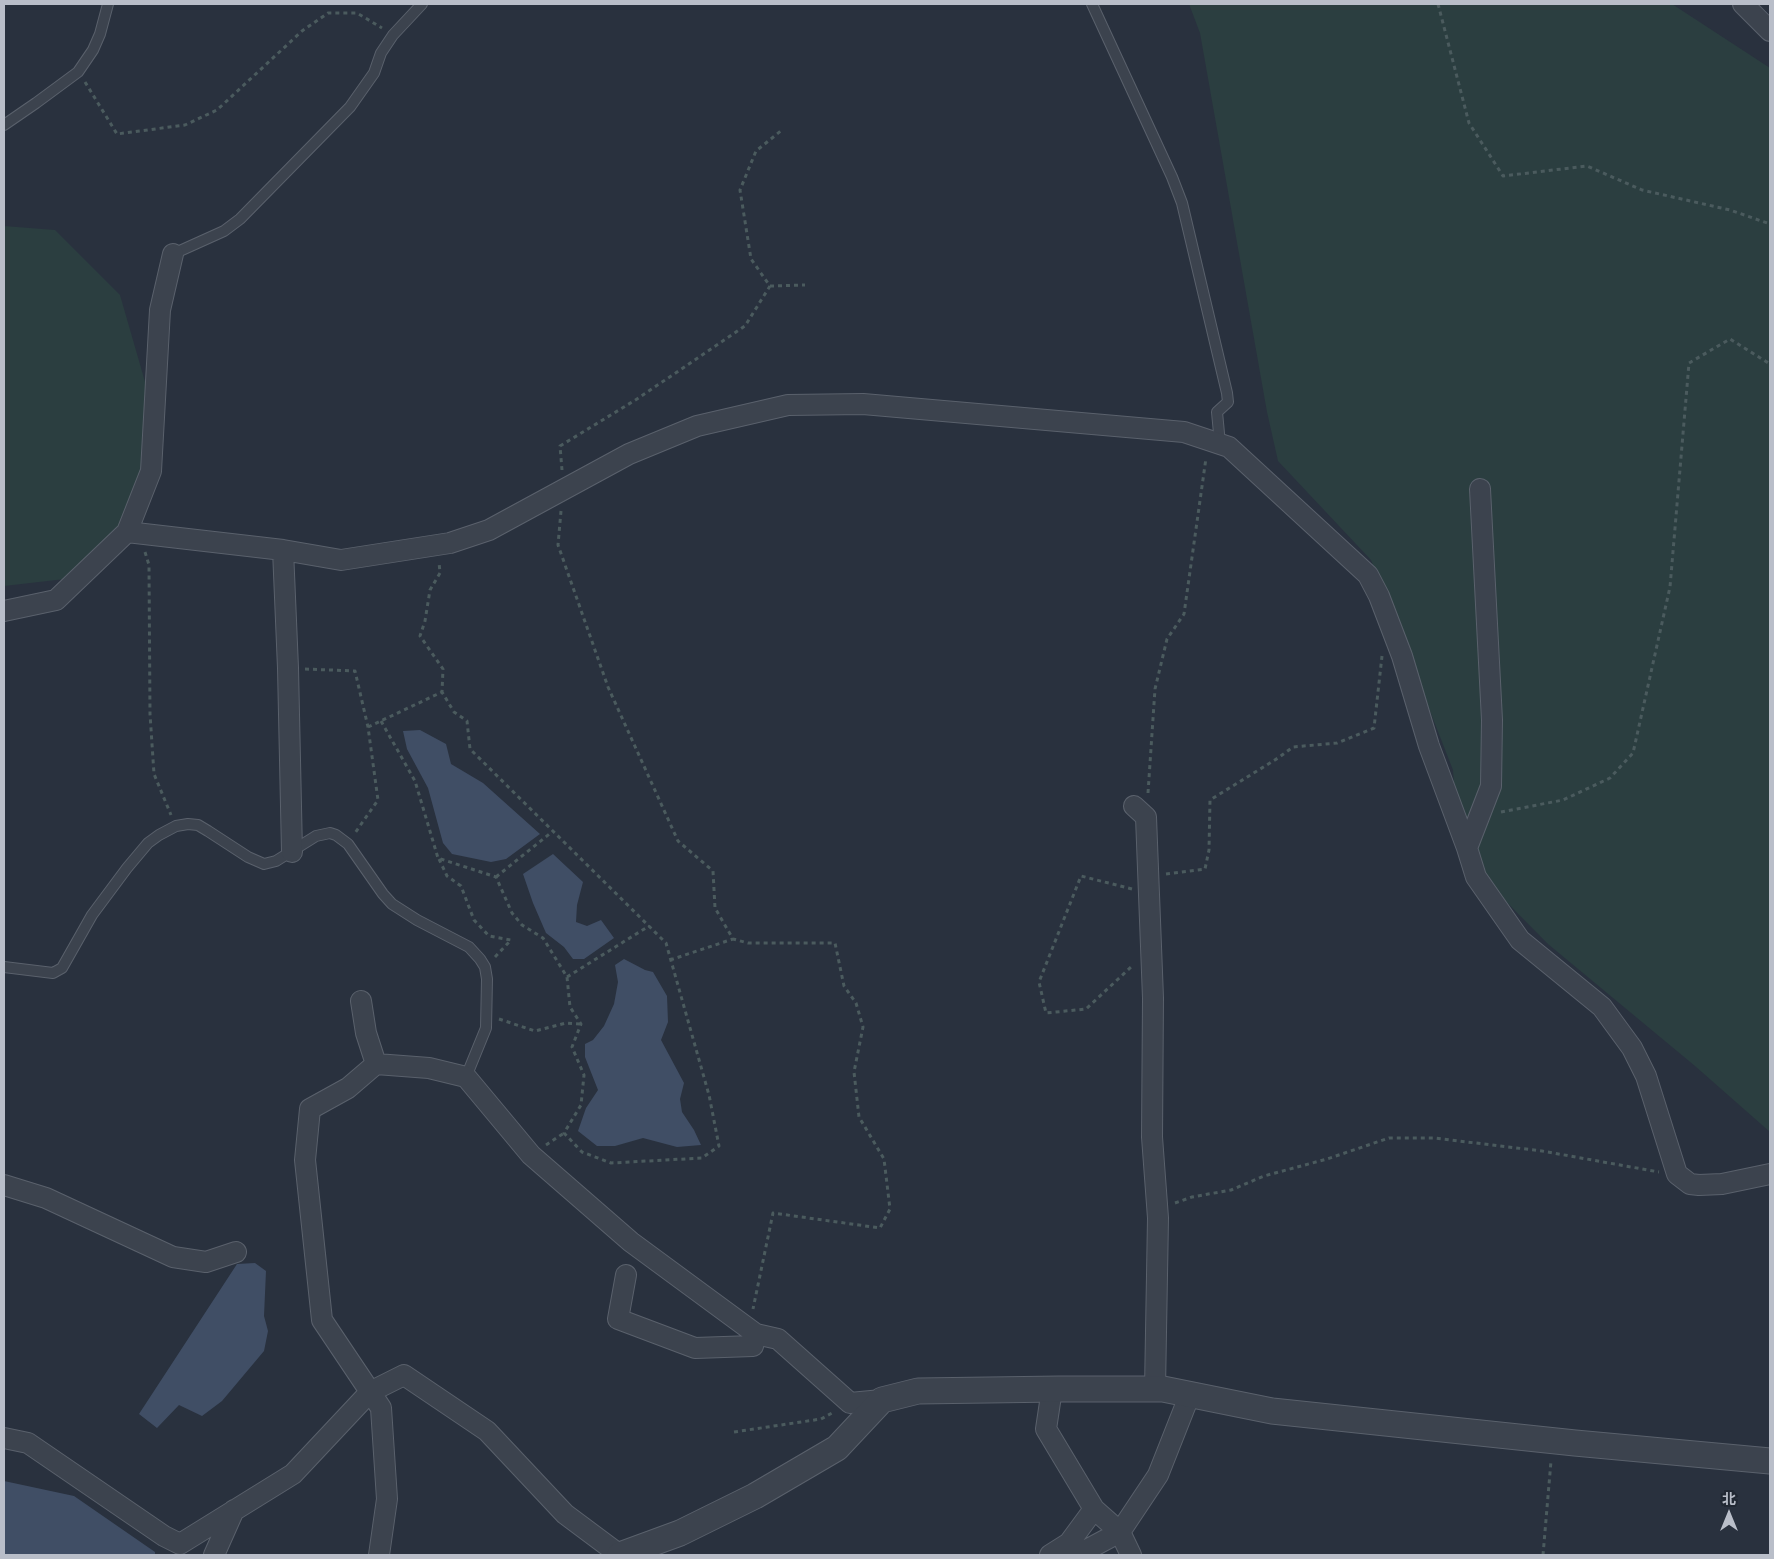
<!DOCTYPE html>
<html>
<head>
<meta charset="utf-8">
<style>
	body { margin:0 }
	#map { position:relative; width:1774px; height:1559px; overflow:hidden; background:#29313e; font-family:"IBM Plex Sans","Noto Sans SC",sans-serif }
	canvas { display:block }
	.frame { position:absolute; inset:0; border:5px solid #b9bec9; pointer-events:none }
	.north { position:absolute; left:1704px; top:1489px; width:50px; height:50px; -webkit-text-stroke:4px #212833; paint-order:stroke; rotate:0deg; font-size:14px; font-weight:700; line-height:20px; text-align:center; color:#b9bec9 }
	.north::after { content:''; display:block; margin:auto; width:18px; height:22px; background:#b9bec9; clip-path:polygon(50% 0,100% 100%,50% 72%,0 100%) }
</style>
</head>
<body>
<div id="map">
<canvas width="1774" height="1559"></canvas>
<div class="frame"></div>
<div class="north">北</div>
</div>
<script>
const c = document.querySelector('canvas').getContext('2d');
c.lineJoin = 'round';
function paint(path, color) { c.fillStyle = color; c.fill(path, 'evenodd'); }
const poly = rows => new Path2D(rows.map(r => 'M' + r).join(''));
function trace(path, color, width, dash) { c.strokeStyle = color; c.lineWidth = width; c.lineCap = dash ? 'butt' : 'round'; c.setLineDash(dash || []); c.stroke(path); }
paint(poly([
	[1189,4,1672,4,1770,68,1770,1132,1695,1066,1548,944,1459,854,1453,770,1371,560,1278,461,1267,412,1200,33],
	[4,226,55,230,120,295,152,406,133,531,65,579,4,586]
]), '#2b3e40');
paint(poly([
	[420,730,446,744,451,764,483,783,540,834,506,859,491,862,452,854,443,843,428,788,407,749,403,731],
	[553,854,583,882,577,905,576,922,587,926,601,920,614,938,584,959,573,959,564,947,546,933,533,903,523,874],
	[624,959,645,970,653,972,667,996,668,1022,661,1040,684,1083,680,1099,682,1112,694,1130,701,1145,677,1147,643,1138,615,1146,597,1146,578,1131,586,1108,598,1090,585,1057,585,1044,593,1040,604,1026,614,1004,618,982,615,965],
	[255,1263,266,1271,264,1316,268,1331,264,1351,222,1401,202,1416,179,1405,157,1428,139,1414,237,1264],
	[4,1481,74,1496,155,1552,155,1555,4,1555]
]), '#404e65');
const service = poly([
	[1092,4,1172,177,1182,203,1227,393,1228,402,1217,412,1220,444],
	[4,125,36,103,78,72,93,50,100,34,108,4],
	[173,254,224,231,240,219,350,107,374,73,381,53,393,35,422,4],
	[4,967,53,973,62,968,92,915,127,868,148,843,159,835,176,826,188,824,198,825,208,831,248,857,264,864,276,861,316,836,330,833,336,835,348,844,383,894,392,904,417,920,469,947,480,959,485,967,487,979,486,1028,466,1077]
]);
const minor = poly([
	[1743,4,1770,31],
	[127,532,283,550,341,560,450,543,489,530,629,454,697,426,788,405,863,404,1184,432,1229,447,1368,575,1379,596,1402,656,1429,746,1467,848,1476,877,1520,940,1602,1007,1632,1048,1646,1076,1677,1174,1690,1184,1699,1185,1722,1184,1770,1174],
	[283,550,288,668,292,852],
	[4,611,56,600,127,532,151,471,160,310,173,254],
	[1134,806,1146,817,1153,998,1152,1137,1158,1218,1155,1389],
	[1467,848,1491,786,1492,720,1480,489],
	[361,1001,366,1033,376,1064],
	[4,1185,46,1198,173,1257,206,1262,236,1252],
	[626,1275,618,1319,695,1348,753,1346,756,1334],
	[1052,1389,1046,1429,1094,1509,1120,1532,1131,1555],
	[4,1438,28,1443,164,1536,180,1544,293,1474,370,1392,404,1375,487,1431,565,1514,620,1555],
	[214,1555,234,1510],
	[379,1555,387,1499,381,1408,322,1320,305,1160,310,1109,348,1088,376,1064,429,1068,466,1077,531,1155,631,1242,756,1334,778,1339,850,1403,882,1400],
	[1050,1555,1069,1543,1094,1509],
	[1077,1555,1120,1532,1158,1475,1190,1394]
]);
const tertiary = poly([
	[620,1555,680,1533,755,1496,837,1448,882,1400,918,1391,1059,1389,1163,1389,1272,1411,1575,1443,1770,1461]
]);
trace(service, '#5a616c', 12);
trace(minor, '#5a616c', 22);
trace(tertiary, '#5a616c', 27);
trace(poly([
	[1438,4,1469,123,1503,176,1587,166,1642,190,1730,210,1770,224],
	[85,82,117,134,185,125,217,110,302,31,328,13,357,13,382,28],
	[770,286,805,285],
	[562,470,560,446,637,399,745,326,770,286,751,259,740,190,756,151,782,130],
	[561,511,558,545,608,687,678,841,713,871,715,908,733,939,748,943,835,943,844,986,856,1003,863,1027,854,1072,859,1117,884,1159,890,1209,880,1228,773,1213,753,1309],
	[145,552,149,565,150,714,154,774,171,815],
	[305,669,355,671,368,727,378,800,355,833],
	[381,721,415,781,438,858,496,877,512,913,522,925,543,938,567,977,570,1007,581,1024,572,1047,584,1075,581,1105,564,1133,582,1152,611,1163,702,1158,719,1146,709,1095,666,943,470,749,467,721,454,712,442,692],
	[368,727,442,692,443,669,420,636,425,621,430,590,440,573,439,562],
	[1148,793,1155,689,1167,639,1184,614,1206,458],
	[1501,812,1563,800,1610,778,1633,753,1670,587,1689,363,1730,339,1770,364],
	[439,859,447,876,461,886,474,920,489,936,511,940,494,958],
	[1166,874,1205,869,1209,850,1210,800,1278,758,1293,747,1337,743,1374,728,1382,656],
	[496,877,553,831],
	[1132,889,1081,876,1039,982,1046,1013,1086,1009,1131,967,1134,967],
	[670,960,733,939],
	[567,977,649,926],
	[499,1019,535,1031,566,1023,580,1024],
	[546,1145,564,1133],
	[1175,1203,1192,1197,1231,1190,1264,1176,1327,1159,1389,1138,1434,1138,1542,1151,1659,1172],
	[734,1432,821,1419,834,1412],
	[1543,1555,1551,1461]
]), '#4b5b5e', 3, [4, 4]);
trace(service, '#3c434e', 10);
trace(minor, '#3c434e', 20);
trace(tertiary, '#3c434e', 25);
</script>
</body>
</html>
